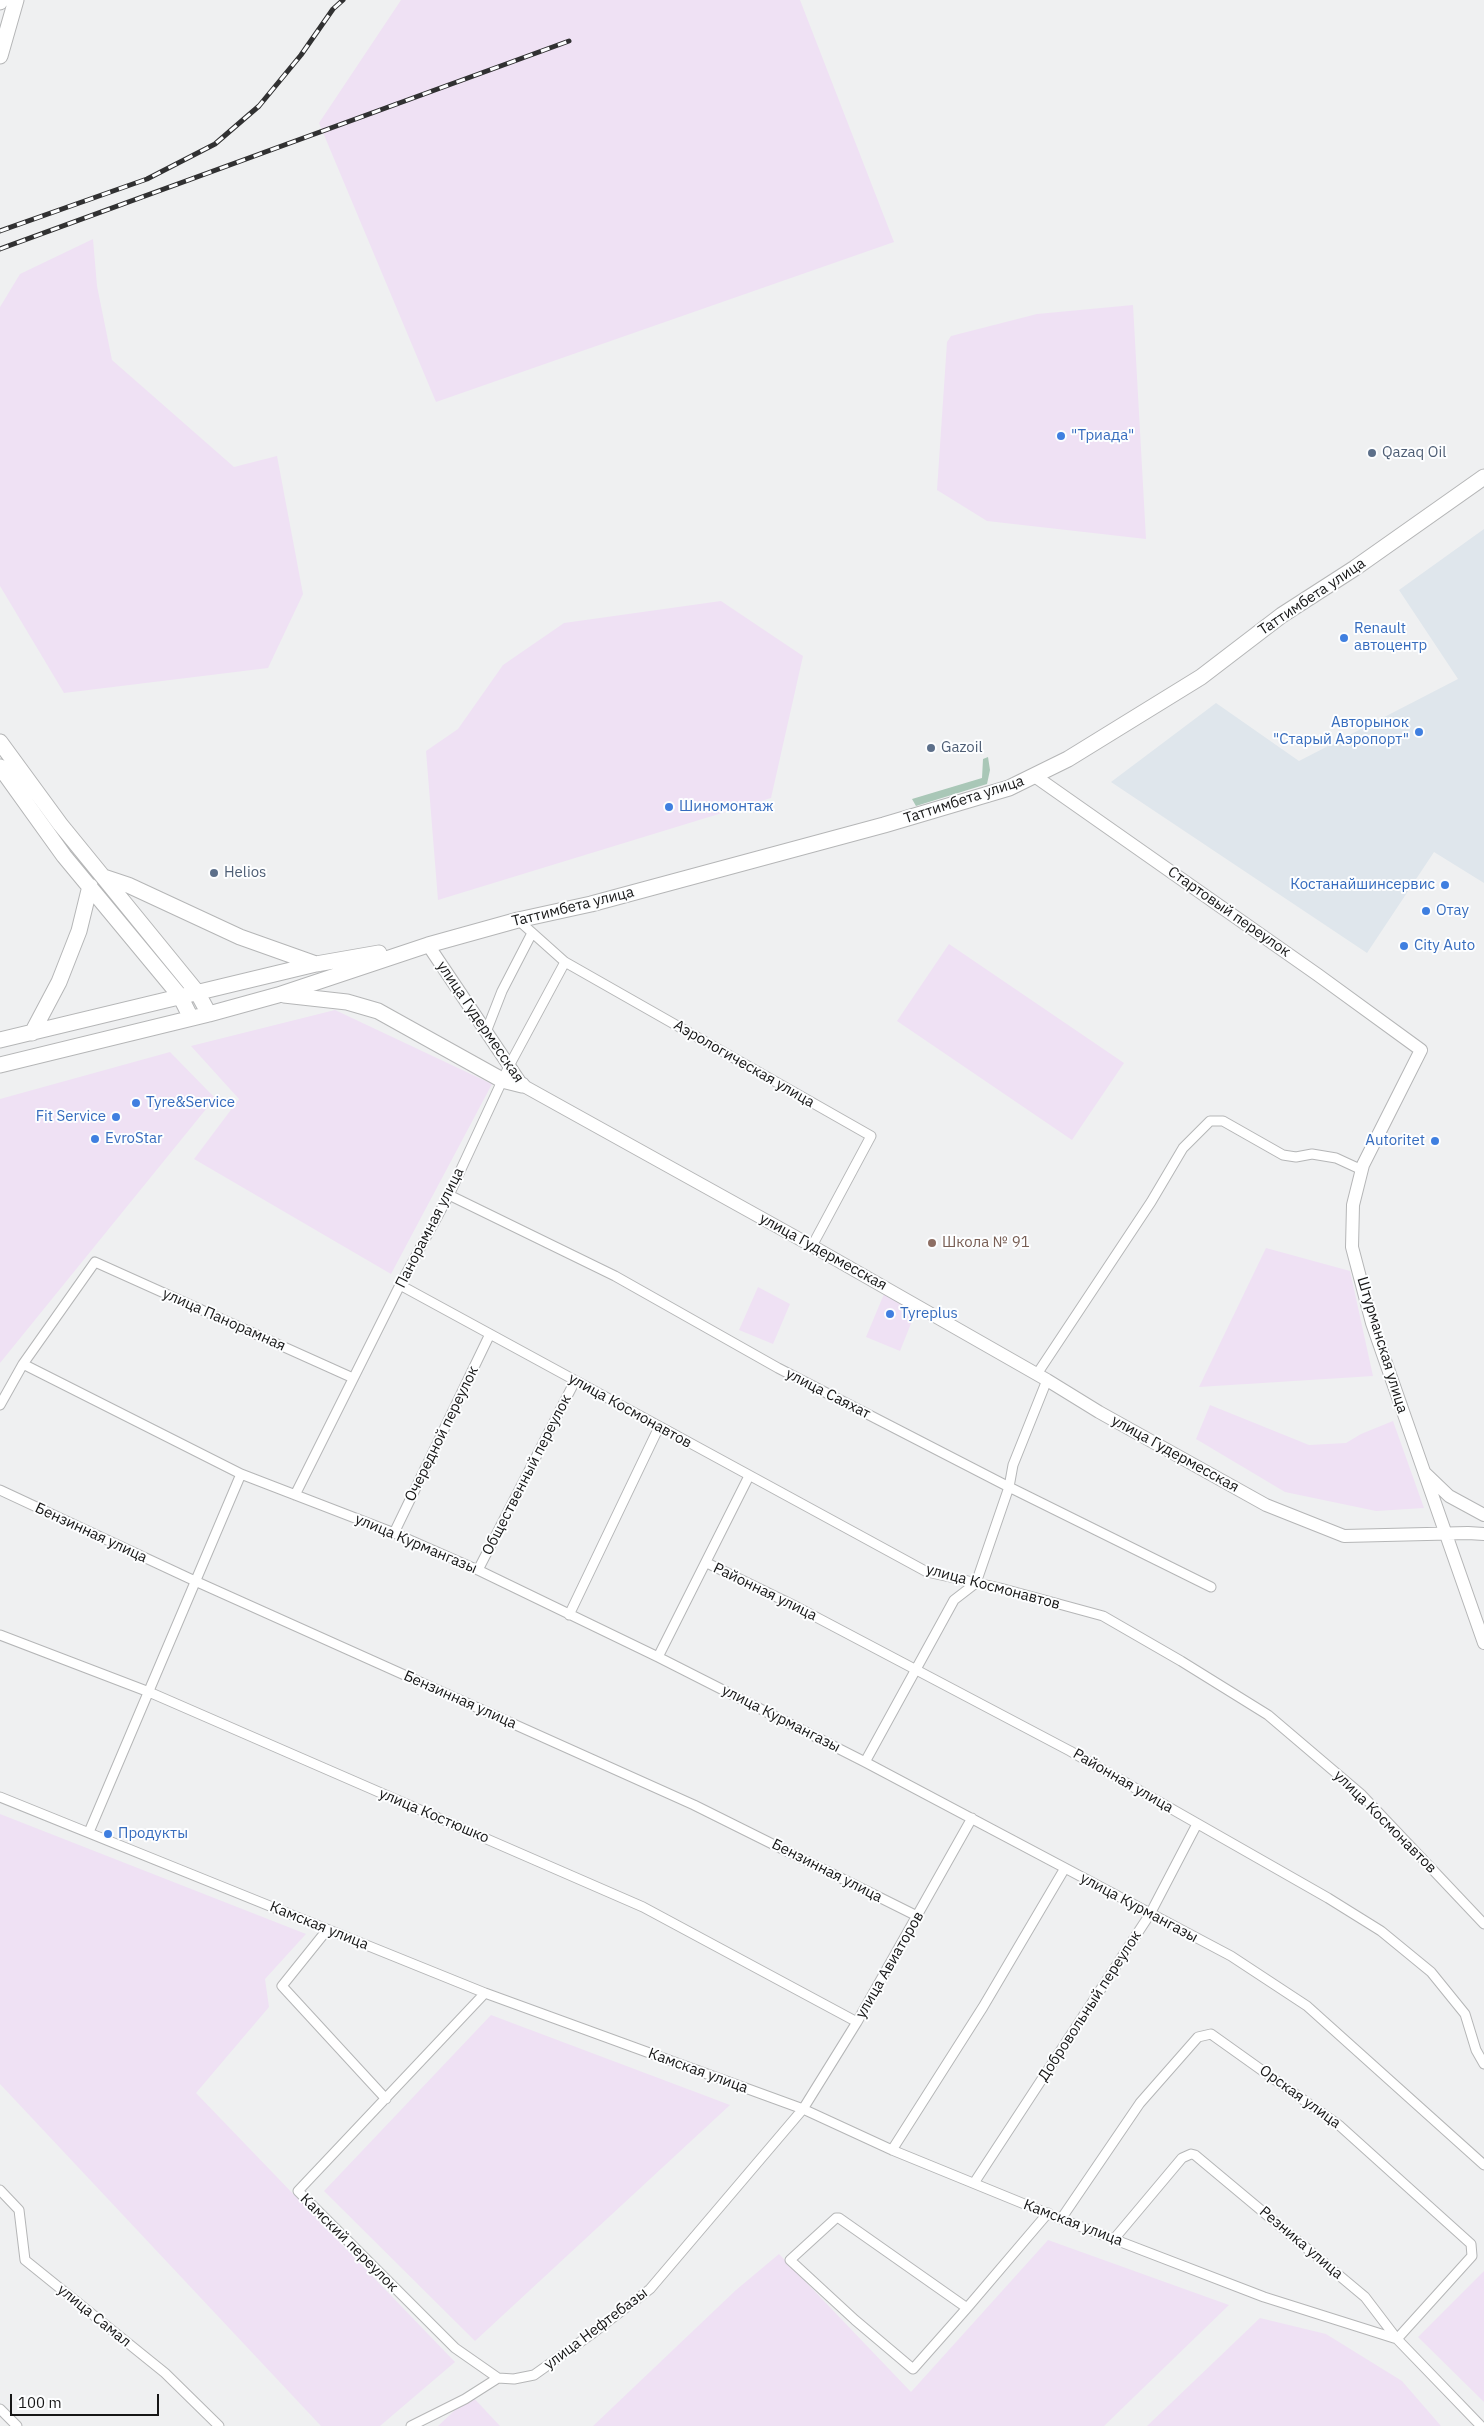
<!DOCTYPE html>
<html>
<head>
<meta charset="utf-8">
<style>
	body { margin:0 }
	#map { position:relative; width:1484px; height:2426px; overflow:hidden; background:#eff0f1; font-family:"IBM Plex Sans",sans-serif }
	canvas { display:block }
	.scale { position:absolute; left:10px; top:2394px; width:149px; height:22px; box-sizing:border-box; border:2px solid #161616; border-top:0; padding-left:6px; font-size:15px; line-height:18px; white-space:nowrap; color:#161616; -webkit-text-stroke:4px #fdfeff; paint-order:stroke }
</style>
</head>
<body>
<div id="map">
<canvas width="1484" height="2426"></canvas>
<div class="scale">100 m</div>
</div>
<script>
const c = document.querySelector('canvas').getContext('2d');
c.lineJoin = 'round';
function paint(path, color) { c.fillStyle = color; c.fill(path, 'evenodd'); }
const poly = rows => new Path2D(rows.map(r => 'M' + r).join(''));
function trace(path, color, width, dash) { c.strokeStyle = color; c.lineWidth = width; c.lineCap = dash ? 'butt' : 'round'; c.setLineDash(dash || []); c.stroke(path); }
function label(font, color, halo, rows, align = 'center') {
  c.font = font + ' "IBM Plex Sans",sans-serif'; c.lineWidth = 4; c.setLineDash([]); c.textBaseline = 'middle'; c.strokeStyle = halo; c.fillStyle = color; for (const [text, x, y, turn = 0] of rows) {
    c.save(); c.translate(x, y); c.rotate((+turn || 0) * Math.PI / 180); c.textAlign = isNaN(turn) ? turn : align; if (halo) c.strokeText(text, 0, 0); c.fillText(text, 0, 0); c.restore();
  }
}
paint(poly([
	[1484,529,1484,883,1434,852,1367,953,1111,782,1216,703,1299,761,1458,679,1399,590]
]), '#dfe6ec');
paint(poly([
	[401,0,800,0,894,242,436,402,319,123],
	[93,239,97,286,112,360,234,467,277,456,303,594,268,668,64,693,0,586,0,307,20,274],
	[1133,305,1146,539,987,521,937,490,947,342,951,336,1037,314],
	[721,601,803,656,771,798,438,900,426,751,458,729,503,665,564,623],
	[949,944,1124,1063,1072,1140,897,1021],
	[335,1010,492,1084,391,1274,194,1159,239,1099,191,1046],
	[170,1052,215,1098,0,1363,0,1099],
	[1266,1248,1350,1271,1373,1376,1199,1387],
	[758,1287,790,1304,773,1344,739,1330],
	[884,1294,916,1311,900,1351,866,1337],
	[1210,1405,1309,1445,1346,1443,1361,1434,1393,1421,1424,1508,1376,1511,1285,1492,1196,1439],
	[0,1814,306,1934,265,1979,269,2007,196,2093,455,2362,380,2426,321,2426,0,2084],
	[491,2015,730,2105,475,2341,324,2191],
	[1048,2240,1229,2305,1104,2426,593,2426,736,2290,779,2254,911,2392],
	[1484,2271,1484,2402,1418,2337],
	[1260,2318,1326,2334,1402,2381,1441,2426,1147,2426],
	[471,2395,500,2426,438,2426]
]), '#efe1f4');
paint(poly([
	[988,757,990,770,987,784,916,806,912,799,982,778,983,759]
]), '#a9c7b7');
const street = poly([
	[518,920,565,962,871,1136,812,1246],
	[486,1032,502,991,532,933],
	[449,1195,615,1276,778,1368,1009,1487,1211,1587],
	[400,1285,927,1572,1000,1588,1103,1616,1181,1661,1268,1715,1362,1795,1484,1924],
	[23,1364,241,1474,394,1533,478,1570,658,1657,865,1762,1231,1956,1307,2006,1484,2165],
	[1037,1374,1151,1202,1183,1148,1210,1121,1223,1121,1283,1155,1296,1157,1312,1154,1336,1158,1362,1170],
	[0,1405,23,1364,95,1262,353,1378],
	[0,1490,195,1581,694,1805,917,1916],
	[295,1495,400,1285,449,1195,509,1066,565,962],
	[394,1533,490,1334],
	[707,1563,797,1607,1070,1751,1328,1898,1381,1931,1431,1972,1465,2014,1476,2050,1484,2064],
	[478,1570,575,1381],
	[569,1615,659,1427],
	[0,1635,149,1692,643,1907,857,2022],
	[658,1657,749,1476],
	[865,1762,954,1600,976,1583,1009,1487,1013,1465,1047,1380],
	[0,1797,485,1993,803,2109,892,2150,1061,2219,1264,2297,1397,2339],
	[89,1832,241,1474],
	[327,1930,282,1986,386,2099],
	[485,1993,298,2191,455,2348,498,2378],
	[892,2150,983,2007,1065,1868],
	[974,2183,1150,1914,1197,1824],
	[0,2190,19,2210,25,2260,165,2373,219,2426],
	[1061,2219,1140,2103,1198,2037,1211,2034,1340,2126,1471,2244,1472,2256,1397,2339],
	[1114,2239,1182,2158,1191,2154,1195,2155,1365,2297,1397,2339,1481,2426],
	[967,2308,839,2218,836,2218,790,2260,855,2320,913,2369,967,2308,1048,2213],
	[0,2409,17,2426],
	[411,2426,465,2399,498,2378,514,2379,534,2375,593,2333,650,2289,803,2109,857,2022,972,1818]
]);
const secondary = poly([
	[1036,777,1318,975,1421,1050,1363,1165,1353,1205,1352,1247,1372,1323,1484,1643],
	[428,945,522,1085,812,1246,1047,1380,1099,1412,1266,1505,1344,1536,1468,1533,1484,1534],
	[1425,1473,1449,1496,1484,1515]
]);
const primary = poly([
	[0,2,1,0],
	[0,56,16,0],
	[0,742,60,824,197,992,209,1014],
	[0,767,64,856,180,996,191,1018],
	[104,877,128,885,240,937,316,964],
	[284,995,347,1002,378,1011,502,1080,522,1085],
	[32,1033,59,982,79,931,90,886],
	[0,1040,316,964,379,953],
	[0,1065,209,1014,278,995,428,945,518,920,591,904,884,825,1009,788,1068,759,1201,677,1282,615,1355,568,1484,477]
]);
trace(street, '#b5b6b7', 11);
trace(secondary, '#b5b6b7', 14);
trace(primary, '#b5b6b7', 17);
trace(street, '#fff', 9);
trace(secondary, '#fff', 12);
trace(primary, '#fff', 15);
const rail = poly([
	[0,231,147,179,215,144,259,106,301,55,333,9,343,0],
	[0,249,569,41]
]);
trace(rail, '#313132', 5);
trace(rail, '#fdfeff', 3, [9]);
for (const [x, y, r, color] of [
	[1061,436,5,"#3f7fe0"],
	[1372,453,5,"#5c6f8a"],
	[1344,638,5,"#3f7fe0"],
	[1419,732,5,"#3f7fe0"],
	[931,748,5,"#5c6f8a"],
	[669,807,5,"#3f7fe0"],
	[214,873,5,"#5c6f8a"],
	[1445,885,5,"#3f7fe0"],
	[1426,911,5,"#3f7fe0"],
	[1404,946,5,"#3f7fe0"],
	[136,1103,5,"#3f7fe0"],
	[116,1117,5,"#3f7fe0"],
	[95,1139,5,"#3f7fe0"],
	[1435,1141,5,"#3f7fe0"],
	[932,1243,5,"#8d6e63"],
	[890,1314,5,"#3f7fe0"],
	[108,1834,5,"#3f7fe0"]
]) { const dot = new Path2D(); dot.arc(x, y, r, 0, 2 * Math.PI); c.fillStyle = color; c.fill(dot); trace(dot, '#fdfeff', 2); }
label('15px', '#366cbe', '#fdfeff', [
	["\"Триада\"",1071,436],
	["Renault",1354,629],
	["автоцентр",1354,646],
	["Авторынок",1409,723,"right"],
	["\"Старый Аэропорт\"",1409,740,"right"],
	["Шиномонтаж",679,807],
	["Костанайшинсервис",1435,885,"right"],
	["Отау",1436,911],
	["City Auto",1414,946],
	["Tyre&Service",146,1103],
	["Fit Service",106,1117,"right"],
	["EvroStar",105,1139],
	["Autoritet",1425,1141,"right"],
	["Tyreplus",900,1314],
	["Продукты",118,1834]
], 'left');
label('15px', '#4e5e75', '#fdfeff', [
	["Qazaq Oil",1382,453],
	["Gazoil",941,748],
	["Helios",224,873]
], 'left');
label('15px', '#161616', '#fdfeff', [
	["Таттимбета улица",1312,597,-34],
	["Таттимбета улица",964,800,-18],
	["Таттимбета улица",573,907,-14],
	["Стартовый переулок",1229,912,35],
	["улица Гудермесская",480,1022,56],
	["Аэрологическая улица",744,1064,30],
	["Панорамная улица",430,1228,-63],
	["улица Гудермесская",823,1252,29],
	["улица Панорамная",224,1320,24],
	["Штурманская улица",1382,1345,73],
	["улица Саяхат",828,1394,27],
	["улица Космонавтов",630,1411,29],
	["Очередной переулок",442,1434,-64],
	["улица Гудермесская",1175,1454,29],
	["Общественный переулок",527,1475,-63],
	["Бензинная улица",91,1533,25],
	["улица Курмангазы",416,1544,23],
	["улица Космонавтов",993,1587,15],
	["Районная улица",765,1592,26],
	["Бензинная улица",460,1700,24],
	["улица Курмангазы",781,1719,27],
	["Районная улица",1123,1781,30],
	["улица Костюшко",434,1816,23],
	["улица Космонавтов",1385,1822,45],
	["Бензинная улица",827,1871,27],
	["улица Курмангазы",1139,1908,28],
	["Камская улица",319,1926,22],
	["улица Авиаторов",890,1965,-60],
	["Добровольный переулок",1090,2006,-57],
	["Камская улица",698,2071,20],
	["Орская улица",1300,2097,36],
	["Камская улица",1073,2223,21],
	["Камский переулок",349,2243,45],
	["Резника улица",1301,2243,40],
	["улица Самал",94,2316,39],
	["улица Нефтебазы",596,2329,-37]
]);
label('15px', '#785e54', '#fdfeff', [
	["Школа № 91",942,1243]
], 'left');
</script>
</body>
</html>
